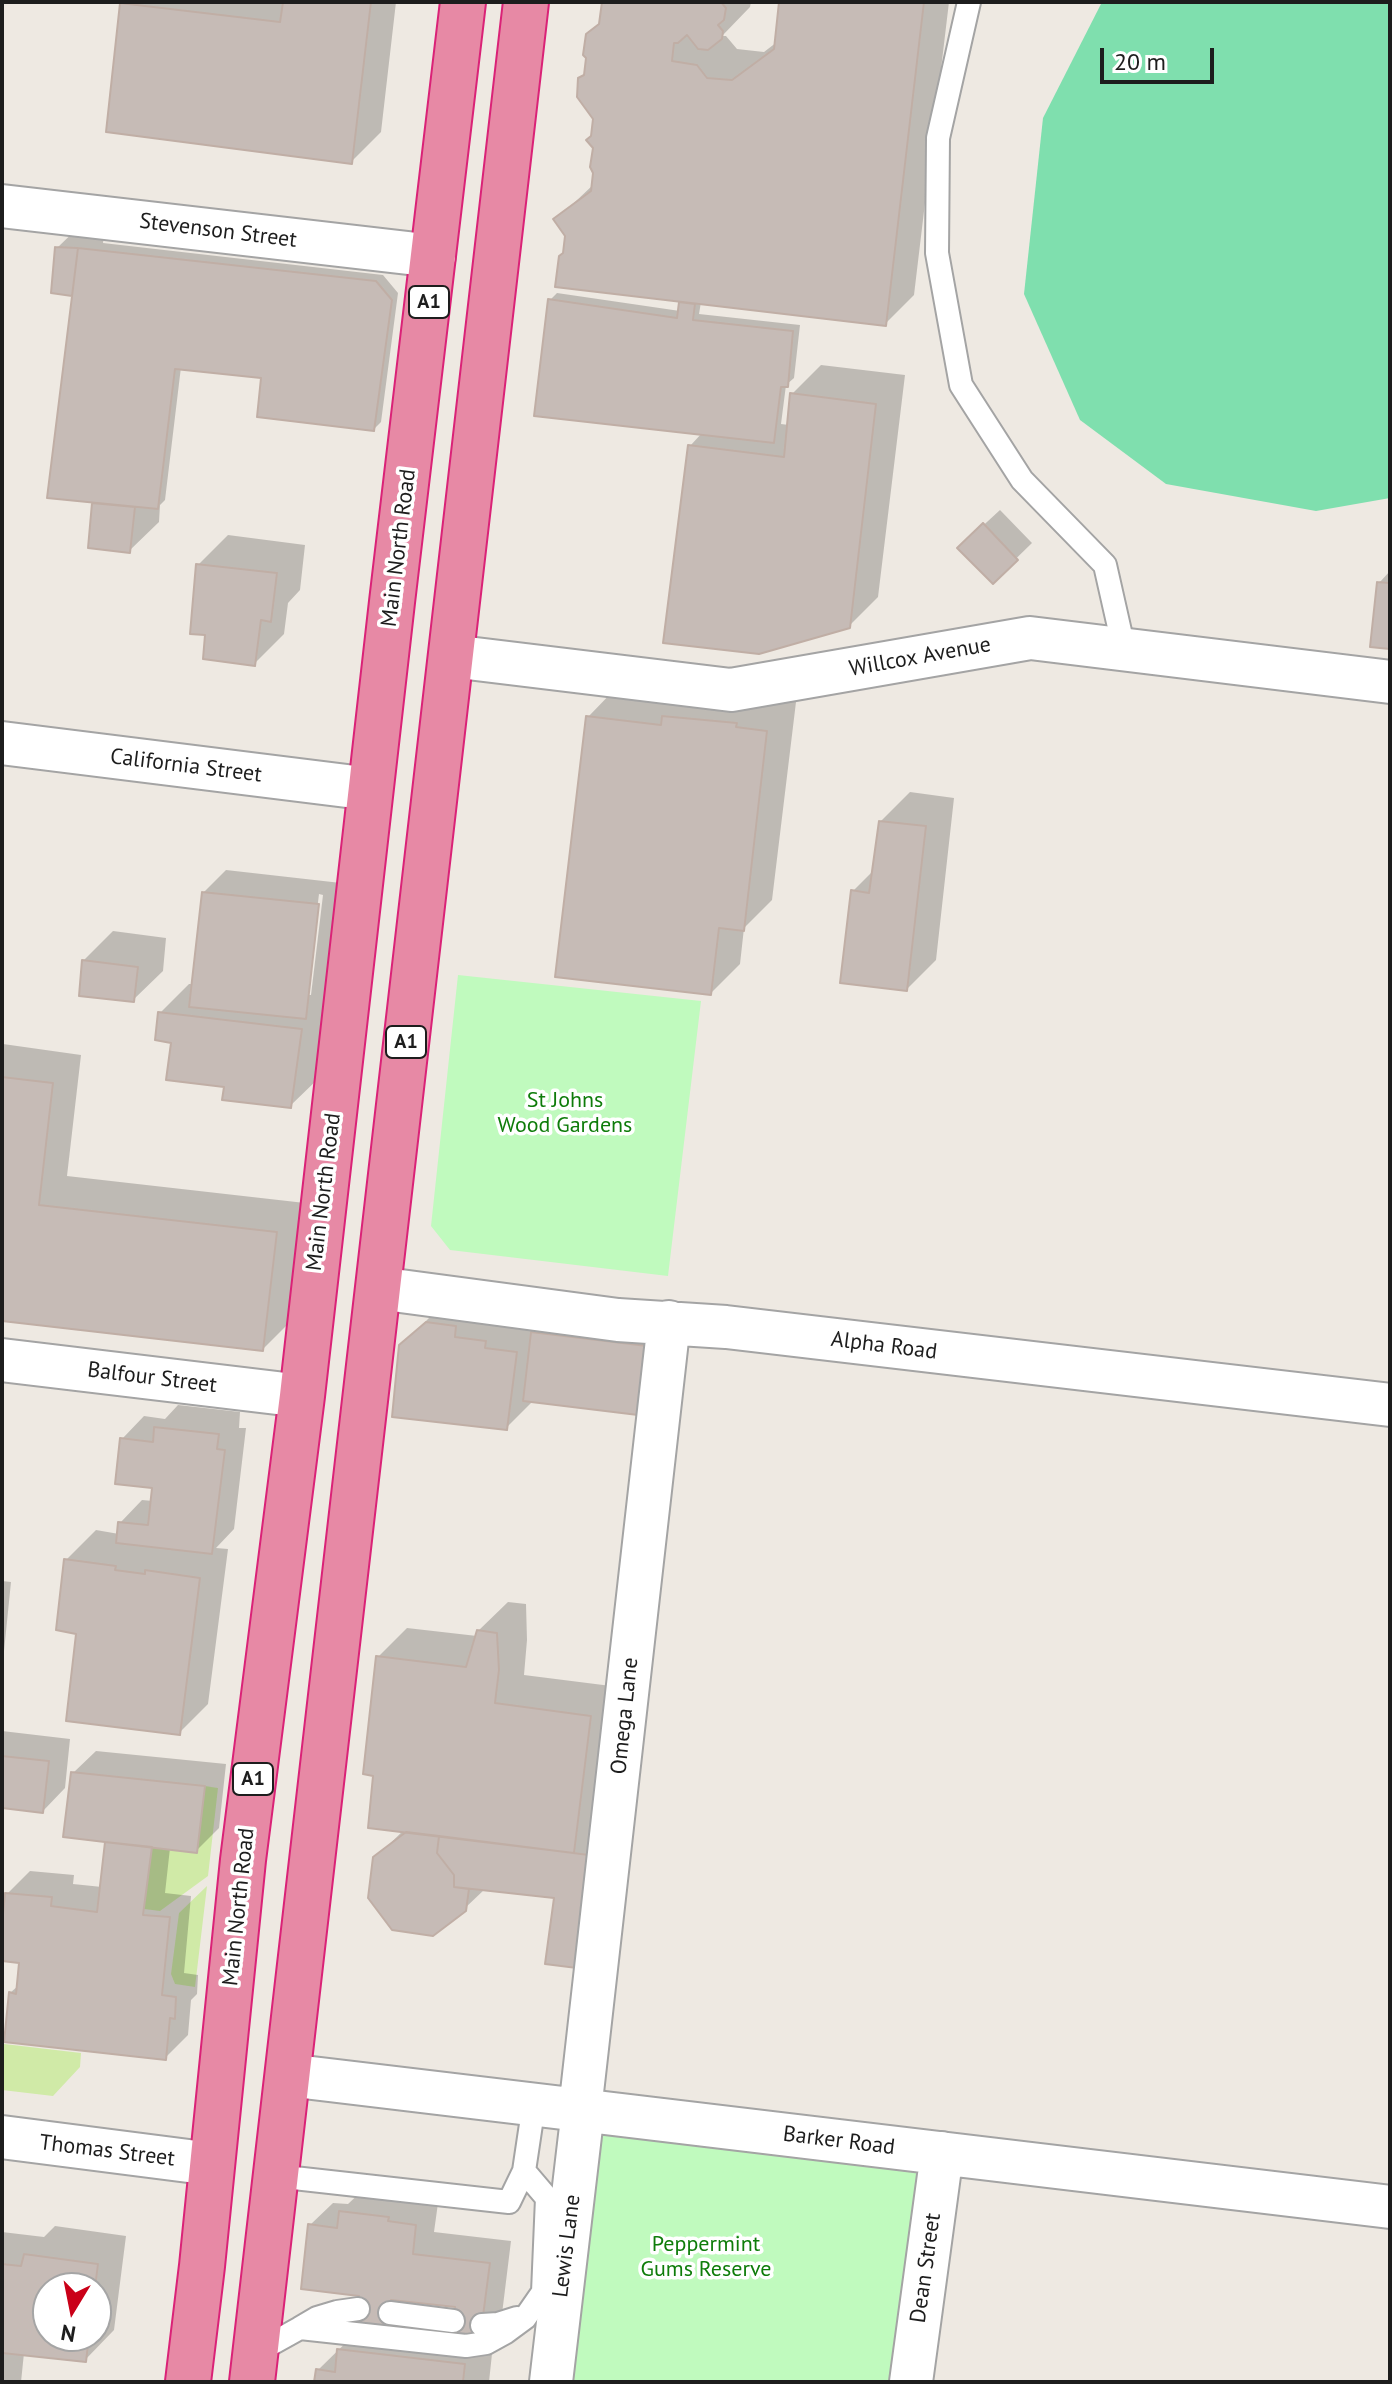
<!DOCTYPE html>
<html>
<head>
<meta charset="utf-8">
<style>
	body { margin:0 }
	#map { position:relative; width:1392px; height:2384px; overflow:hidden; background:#eee9e2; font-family:"PT Sans",sans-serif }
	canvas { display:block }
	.frame { position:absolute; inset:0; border:4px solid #1d1d1d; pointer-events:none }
	.north { position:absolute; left:32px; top:2272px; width:80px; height:80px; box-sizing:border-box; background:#fff; border:2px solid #a5a5a5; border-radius:50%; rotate:190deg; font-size:22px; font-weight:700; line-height:32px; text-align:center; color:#1d1d1d }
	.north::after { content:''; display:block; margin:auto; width:28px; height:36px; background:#ca0018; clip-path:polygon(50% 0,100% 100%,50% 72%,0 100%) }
	.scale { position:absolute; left:1100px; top:48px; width:114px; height:36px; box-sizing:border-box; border:4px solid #1d1d1d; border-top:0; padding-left:10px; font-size:24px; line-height:28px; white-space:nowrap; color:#1d1d1d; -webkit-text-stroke:6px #fff; paint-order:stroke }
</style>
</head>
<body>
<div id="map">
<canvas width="1392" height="2384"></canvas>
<div class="frame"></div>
<div class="north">N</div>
<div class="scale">20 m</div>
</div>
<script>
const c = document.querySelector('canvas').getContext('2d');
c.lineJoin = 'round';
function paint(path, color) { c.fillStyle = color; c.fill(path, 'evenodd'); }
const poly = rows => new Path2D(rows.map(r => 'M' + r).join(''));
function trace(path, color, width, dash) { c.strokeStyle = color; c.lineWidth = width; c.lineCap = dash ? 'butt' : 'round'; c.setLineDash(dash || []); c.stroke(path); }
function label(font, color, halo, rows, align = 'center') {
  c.font = font + ' "PT Sans",sans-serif'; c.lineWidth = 7; c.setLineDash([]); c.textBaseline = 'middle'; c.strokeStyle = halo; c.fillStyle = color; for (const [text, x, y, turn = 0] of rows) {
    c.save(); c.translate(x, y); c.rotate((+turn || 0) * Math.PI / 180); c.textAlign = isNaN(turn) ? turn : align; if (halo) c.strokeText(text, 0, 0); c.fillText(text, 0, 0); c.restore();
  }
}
paint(poly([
	[205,1786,218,1788,208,1876,160,1911,144,1909,152,1847,197,1853],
	[207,1886,195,1987,175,1984,171,1974,179,1913],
	[4,2044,81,2053,80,2067,53,2096,2,2090]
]), '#d0eaa7');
paint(poly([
	[458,975,701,1001,668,1276,450,1250,431,1226],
	[592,2123,927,2158,895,2382,564,2382]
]), '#c0fabe');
paint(poly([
	[1102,2,1390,2,1390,498,1316,511,1166,484,1080,420,1024,294,1043,118]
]), '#7fdfae');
paint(poly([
	[124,2,396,2,381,132,352,161,122,4],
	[604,2,751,2,750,7,722,36,726,36,737,49,764,52,777,42,781,2,949,2,914,295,885,324,701,302,699,314,800,325,794,378,786,385,781,424,789,425,792,394,821,365,905,375,878,597,849,626,690,446,702,433,550,300,557,293,680,311,683,300,565,252,567,235,556,220,594,184,595,148,593,136,596,118,580,78,586,73,588,35,601,21],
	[87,219,106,219,103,243,383,275,398,293,381,422,374,429,263,376,181,367,165,500,160,505,159,522,129,551,94,504,97,501,75,290,71,294,57,248],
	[1000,510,1032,543,993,581,975,533],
	[228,535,305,545,300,590,288,603,284,634,254,664,207,633,198,565],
	[1390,571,1390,647,1379,583],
	[617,687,796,702,772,900,744,928,740,964,711,993,588,717],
	[910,792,954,798,936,960,907,989,853,891,874,870,880,822],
	[226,870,341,883,328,994,323,999,331,1000,320,1077,290,1106,226,1085,173,1041,160,1013,189,984,194,984,203,893],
	[319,894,323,895,311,995,307,995],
	[113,931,166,938,163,971,133,1000,84,960],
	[3,1044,81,1055,67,1176,305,1203,292,1320,263,1349,2,1319],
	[574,1293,686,1306,678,1373,534,1400,506,1428,401,1346,431,1316,544,1323],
	[178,1405,240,1412,239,1428,246,1428,234,1529,216,1548,228,1549,208,1704,179,1733,78,1632,66,1560,96,1530,119,1534,120,1523,142,1500,153,1501,154,1486,122,1439,144,1416,165,1419],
	[2,1581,11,1582,2,1671],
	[508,1602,526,1604,527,1640,524,1675,619,1687,622,1869,556,1897,485,1889,464,1909,375,1858,404,1830,375,1774,378,1657,407,1628,477,1636,478,1631],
	[2,1731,70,1739,65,1788,43,1811,2,1806],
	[96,1751,226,1764,219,1828,196,1851,170,1848,165,1893,191,1896,184,1973,198,1975,197,1994,191,2000,188,2035,165,2058,10,1993,19,1985,21,1962,2,1959,7,1894,30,1871,74,1875,73,1884,102,1887,107,1840,73,1773],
	[364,2189,438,2203,434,2232,511,2241,502,2314,494,2335,489,2382,316,2382,318,2370,367,2322,361,2294,310,2225,333,2203,348,2204],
	[410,2302,457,2306,454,2330,388,2323],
	[55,2226,126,2236,114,2330,85,2360,24,2353,21,2382,2,2382,2,2232,44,2237],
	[48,2288,96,2288,96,2336,48,2336]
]), '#0003');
const building = poly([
	[283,2,371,2,352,164,106,132,120,3,280,22,283,2],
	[602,2,721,2,726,8,724,20,718,25,723,31,722,39,708,50,698,49,687,35,678,43,674,43,672,61,697,65,707,78,732,80,774,49,779,2,924,2,886,326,555,287,559,256,563,253,565,236,553,219,591,191,593,173,590,167,593,148,586,140,591,136,593,119,577,97,578,78,584,75,586,58,583,55,586,34,599,24,602,2],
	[55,247,78,248,72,296,51,293,55,247],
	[78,248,376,281,392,300,374,431,257,417,261,378,175,369,158,509,47,498,78,248],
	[548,299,677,318,679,302,695,304,693,320,793,331,788,387,781,387,774,443,534,416,548,299],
	[790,393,876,404,850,628,759,654,663,643,688,445,784,457,790,393],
	[92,503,135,507,130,553,88,548,92,503],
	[983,523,1018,560,993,584,957,548,983,523],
	[196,564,277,573,271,622,261,620,255,666,203,659,205,635,190,634,196,564],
	[1377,582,1390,583,1390,649,1370,647,1377,582],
	[586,716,661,725,662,716,737,723,736,727,767,731,744,931,719,928,711,995,555,977,586,716],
	[879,821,926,826,907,991,840,983,851,890,869,893,879,821],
	[202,892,319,904,306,1019,189,1007,202,892],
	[82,960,138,967,134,1002,79,996,82,960],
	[158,1012,302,1029,291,1108,222,1100,224,1087,166,1080,171,1043,155,1040,158,1012],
	[2,1077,53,1083,39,1205,277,1232,263,1351,2,1321,2,1077],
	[426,1322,456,1326,455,1337,486,1341,485,1348,517,1352,507,1430,392,1417,399,1345,426,1322],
	[531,1332,647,1346,638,1415,523,1401,531,1332],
	[154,1427,219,1434,217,1449,225,1450,212,1554,116,1543,118,1522,148,1525,152,1488,115,1484,120,1438,153,1442,154,1427],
	[64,1559,116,1566,115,1570,145,1574,145,1570,200,1578,180,1735,66,1721,76,1634,56,1630,64,1559],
	[477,1630,497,1633,499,1670,495,1703,591,1716,574,1853,368,1828,373,1776,363,1774,376,1656,466,1667,477,1630],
	[2,1756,49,1761,43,1813,2,1808,2,1756],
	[71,1772,205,1786,197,1853,63,1837,71,1772],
	[406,1832,439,1836,437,1853,454,1875,454,1887,469,1889,466,1911,433,1936,392,1930,368,1898,373,1857,406,1832],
	[439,1836,589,1855,585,1969,545,1964,554,1898,454,1887,454,1875,437,1853,439,1836],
	[105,1842,152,1847,143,1915,170,1917,162,1995,176,1997,175,2019,170,2018,166,2060,4,2042,9,1992,16,1994,19,1963,2,1961,2,1924,5,1893,52,1897,51,1906,97,1912,105,1842],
	[339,2211,389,2217,388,2221,416,2225,413,2254,490,2263,480,2339,452,2335,455,2307,391,2300,388,2326,356,2323,359,2296,301,2289,308,2224,337,2228,339,2211],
	[24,2254,98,2264,95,2288,48,2288,48,2336,89,2336,86,2362,2,2353,2,2264,21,2266,24,2254],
	[337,2349,465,2364,463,2382,314,2382,316,2369,335,2372,337,2349]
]);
paint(building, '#c6bbb6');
trace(building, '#c0aea5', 2);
const lane = poly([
	[969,2,938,138,937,253,961,385,1022,480,1105,565,1124,649],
	[276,2176,509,2202,524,2171,534,2104],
	[390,2313,453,2321],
	[482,2325,498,2324,517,2318],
	[300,2328,317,2318,337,2312,358,2309],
	[255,2353,300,2328,466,2346,486,2343,506,2332,525,2318,543,2292,547,2198,524,2171]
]);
const street = poly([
	[2,206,434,256],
	[451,656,731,690,1030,638,1390,682],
	[2,743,371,789],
	[378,1288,618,1320,726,1327,1390,1405],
	[2,1360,302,1396],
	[287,2075,1390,2207],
	[580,2110,669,1322],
	[2,2137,212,2164],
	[551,2382,583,2110],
	[911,2382,942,2153]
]);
const highway = poly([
	[188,2382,202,2266,243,1860,302,1396,392,602,463,2],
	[252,2382,526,2]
]);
trace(lane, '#a4a4a4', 26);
trace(street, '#a4a4a4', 46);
trace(highway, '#da2277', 48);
trace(lane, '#fff', 22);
trace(street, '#fff', 42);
trace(highway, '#e789a5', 44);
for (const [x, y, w] of [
	[429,302,40],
	[406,1042,40],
	[253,1779,40]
]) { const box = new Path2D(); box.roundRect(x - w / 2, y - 16, w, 32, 6); c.fillStyle = '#fff'; c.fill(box); trace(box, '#1d1d1d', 2); }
label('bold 20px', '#1d1d1d', null, [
	["A1",429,302],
	["A1",406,1042],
	["A1",253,1779]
]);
label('22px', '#1d1d1d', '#fff', [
	["Stevenson Street",218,231,7],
	["Main North Road",399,548,-83],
	["Willcox Avenue",920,657,-10],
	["California Street",186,766,7],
	["Main North Road",324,1192,-83],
	["Alpha Road",884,1346,7],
	["Balfour Street",152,1378,7],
	["Omega Lane",625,1716,-84],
	["Main North Road",239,1907,-84],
	["Barker Road",839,2141,7],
	["Thomas Street",107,2151,7],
	["Lewis Lane",567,2246,-83],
	["Dean Street",926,2268,-82]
]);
label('22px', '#0e7c0a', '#fff', [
	["St Johns",565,1101],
	["Wood Gardens",565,1126],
	["Peppermint",706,2245],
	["Gums Reserve",706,2270]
]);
</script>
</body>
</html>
